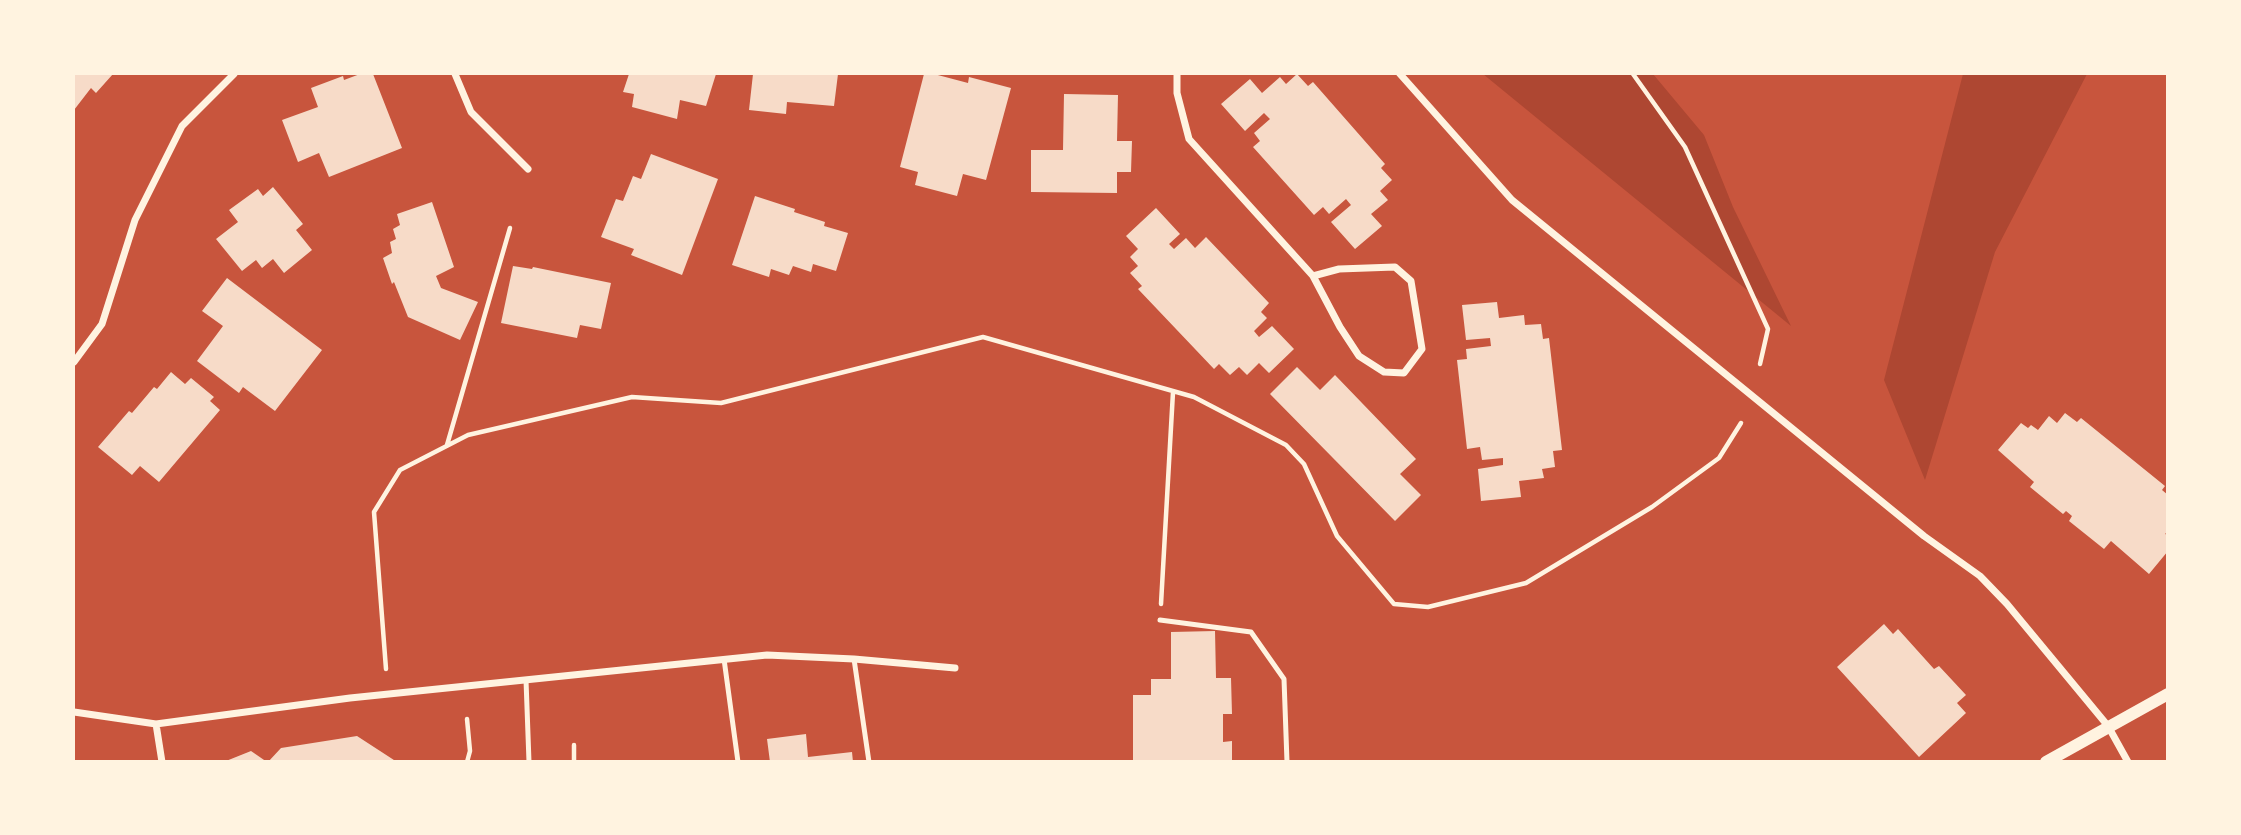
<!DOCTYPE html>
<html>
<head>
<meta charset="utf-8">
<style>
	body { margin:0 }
	#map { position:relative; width:2241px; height:835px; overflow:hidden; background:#c8553d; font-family:Karla,sans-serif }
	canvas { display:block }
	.frame { position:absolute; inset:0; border:75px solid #fff3e0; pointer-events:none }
</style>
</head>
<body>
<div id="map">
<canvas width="2241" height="835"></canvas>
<div class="frame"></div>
</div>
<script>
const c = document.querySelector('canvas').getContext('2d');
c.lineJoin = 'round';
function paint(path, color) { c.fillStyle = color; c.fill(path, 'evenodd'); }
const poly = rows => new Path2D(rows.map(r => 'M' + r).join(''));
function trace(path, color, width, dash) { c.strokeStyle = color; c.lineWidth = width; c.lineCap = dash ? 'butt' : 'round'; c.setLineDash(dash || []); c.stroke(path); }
paint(poly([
	[1483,74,1653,74,1704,135,1733,207,1791,326],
	[1963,74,2087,74,1995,252,1925,480,1884,380]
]), '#ae4732');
paint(poly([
	[74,74,113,74,96,93,91,88,74,110],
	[360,74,373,74,402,148,329,177,319,153,298,162,282,120,318,107,311,88,343,76,344,80],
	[629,74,716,74,706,106,680,100,677,119,632,107,634,94,623,92],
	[753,74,838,74,834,106,787,102,786,114,749,110],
	[924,74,934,74,968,83,969,77,1011,88,986,180,963,174,957,196,915,185,918,172,900,167],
	[1297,74,1308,86,1313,82,1385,164,1381,168,1392,180,1380,191,1388,200,1371,214,1382,226,1355,249,1331,222,1351,205,1346,199,1329,214,1323,207,1314,215,1253,147,1260,141,1254,133,1270,119,1264,113,1245,131,1221,104,1250,79,1262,93,1280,77,1286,84],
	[1064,94,1118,95,1117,141,1132,141,1131,172,1117,172,1117,193,1031,192,1031,150,1063,150],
	[651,154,718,179,682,275,631,255,634,249,601,237,616,199,623,201,633,176,641,179],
	[273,187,303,224,296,230,312,250,284,273,273,259,262,268,256,260,242,271,216,239,238,222,229,210,258,189,263,196],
	[755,196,795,209,794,212,825,222,824,226,848,233,836,271,813,264,811,272,793,266,789,275,771,269,769,277,732,265],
	[432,202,454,267,436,276,441,288,478,302,460,340,408,317,394,282,392,284,383,258,392,253,390,242,396,239,393,229,400,225,397,214],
	[1156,208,1180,234,1169,244,1174,249,1186,238,1195,248,1206,237,1269,303,1261,312,1267,318,1254,331,1259,337,1272,326,1294,349,1269,373,1259,363,1247,375,1239,367,1230,375,1219,364,1214,369,1138,289,1142,286,1130,273,1138,266,1130,257,1138,249,1126,236],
	[513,266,532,269,533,267,611,283,601,329,580,325,577,338,501,323],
	[227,278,322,350,275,411,243,387,239,393,197,361,223,326,202,311],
	[1497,302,1499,318,1524,315,1525,325,1541,324,1543,339,1549,338,1562,450,1553,451,1555,467,1542,469,1544,478,1519,481,1521,497,1481,501,1478,469,1503,465,1503,458,1482,460,1480,447,1467,449,1457,360,1467,359,1466,349,1491,346,1490,338,1466,340,1462,305],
	[1297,367,1320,390,1335,375,1416,459,1400,474,1421,495,1395,521,1270,394],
	[171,372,185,384,191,378,214,397,210,401,220,410,159,482,140,466,132,475,98,447,129,411,132,413,154,387,157,389],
	[2065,413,2077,422,2081,418,2165,486,2162,490,2168,495,2168,531,2165,534,2168,535,2168,551,2149,574,2111,541,2104,549,2069,521,2072,516,2066,511,2063,514,2030,487,2034,482,1998,450,2021,423,2028,428,2031,425,2038,430,2049,416,2057,423],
	[1884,624,1893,634,1898,629,1934,669,1939,666,1966,695,1957,703,1966,713,1919,757,1837,667],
	[1215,631,1216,678,1231,678,1232,714,1223,714,1223,742,1232,741,1232,762,1133,762,1133,695,1151,695,1151,679,1171,679,1171,632],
	[806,734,808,757,852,752,853,762,770,762,767,739],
	[357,736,397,762,268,762,281,748],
	[251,751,267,762,226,762,226,761]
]), '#f7dbc8');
trace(poly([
	[1633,74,1685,147,1768,329,1760,364],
	[447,445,510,228],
	[1161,604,1173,392],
	[386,669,374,512,400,470,468,435,632,397,721,403,983,337,1194,397,1286,445,1304,464,1337,536,1394,604,1428,607,1526,583,1652,507,1719,458,1741,423],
	[467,719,470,751,467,762],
	[574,745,574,762]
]), '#fff3e0', 4.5);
trace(poly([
	[1160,620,1251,632,1284,679,1287,762],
	[724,659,738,762],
	[854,659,869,762],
	[526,680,529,762]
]), '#fff3e0', 5);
trace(poly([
	[455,74,471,112,528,169],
	[1177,74,1177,93,1189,139,1313,276,1340,327,1359,356,1384,372,1404,373,1422,349,1411,281,1395,267,1339,269,1313,276],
	[1400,74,1512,200,1924,536,1980,576,2007,604,2108,726,2128,762],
	[74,362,102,324,135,220,182,126,234,74],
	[74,712,156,724,350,698,767,655,854,659,955,668],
	[156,724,162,762]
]), '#fff3e0', 7);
trace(poly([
	[2046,762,2168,694]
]), '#fff3e0', 12);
</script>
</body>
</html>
